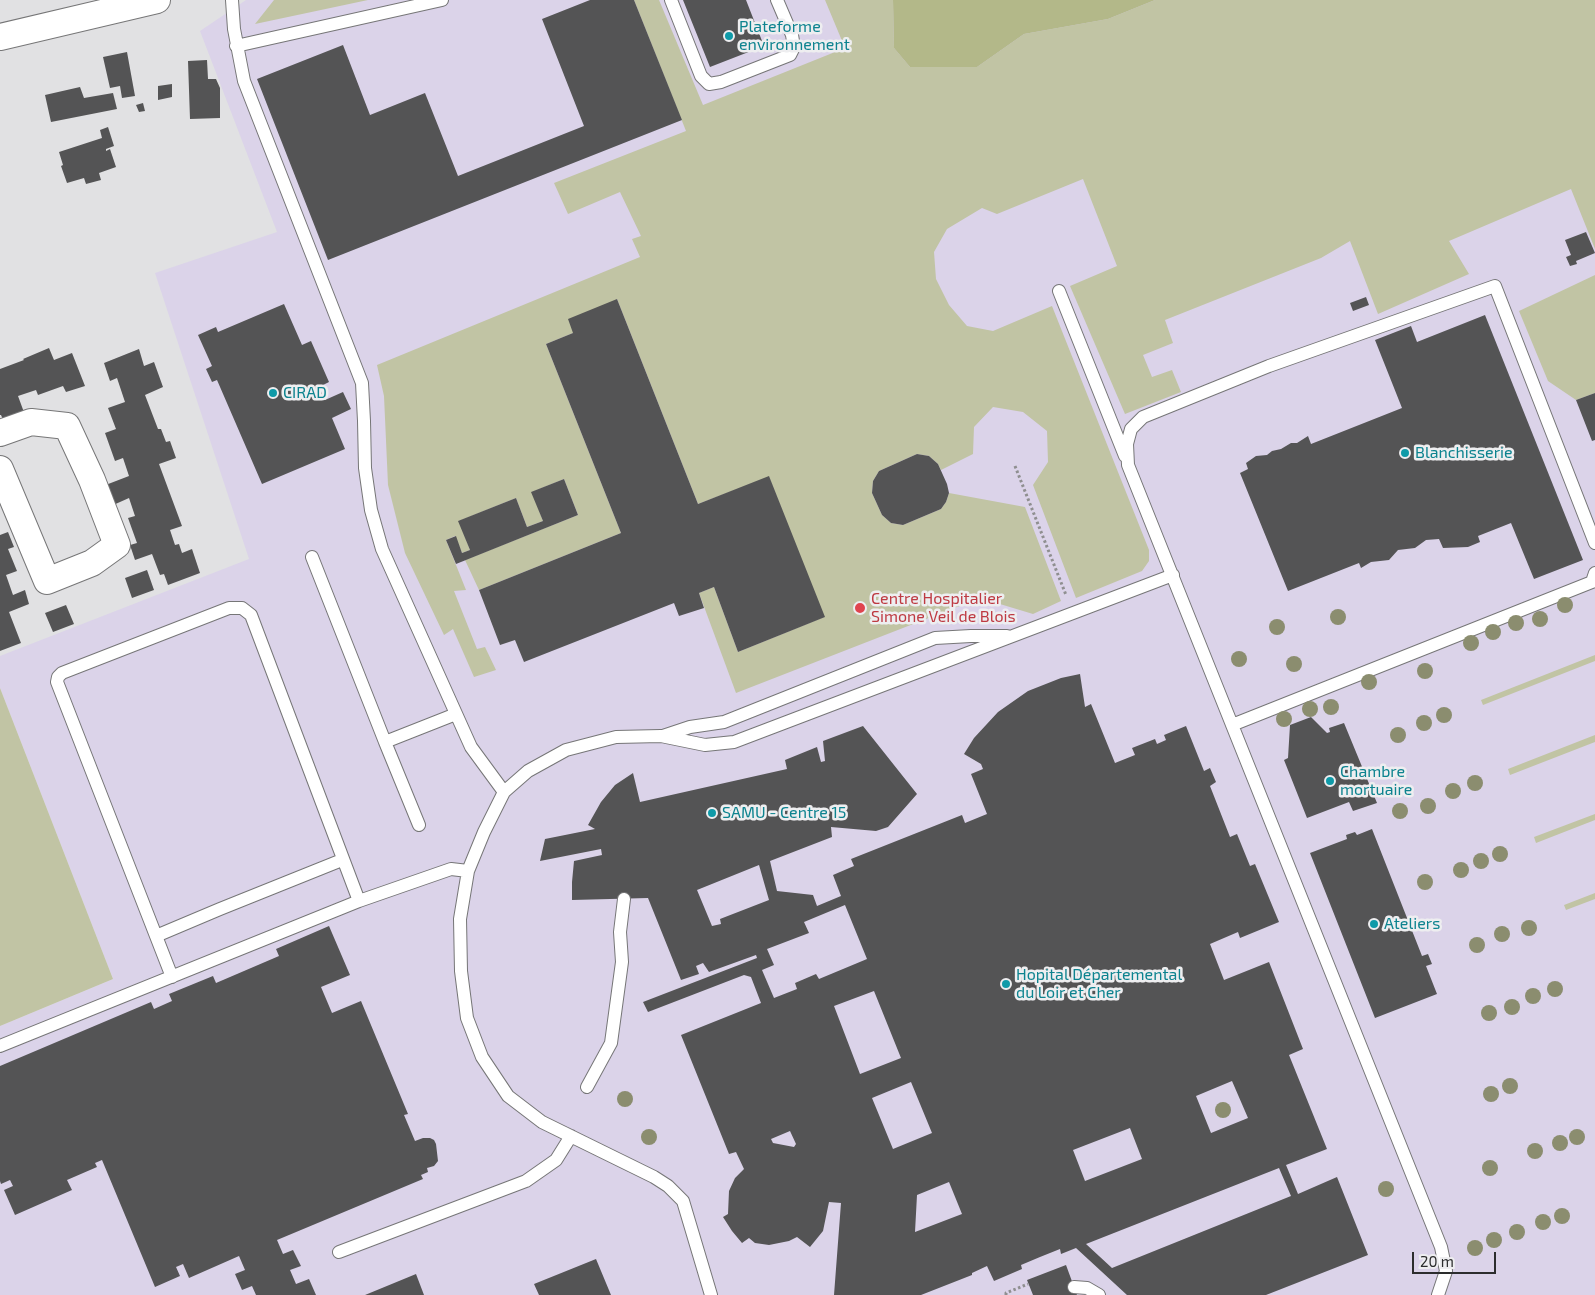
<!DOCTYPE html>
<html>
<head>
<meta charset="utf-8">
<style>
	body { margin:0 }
	#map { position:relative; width:1595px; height:1295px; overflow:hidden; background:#e1e1e3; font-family:"Exo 2",sans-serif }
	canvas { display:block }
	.scale { position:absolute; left:1412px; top:1252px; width:84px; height:22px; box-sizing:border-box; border:2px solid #2c2d2d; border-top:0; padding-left:6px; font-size:15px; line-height:18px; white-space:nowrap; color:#2c2d2d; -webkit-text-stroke:4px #eeeef0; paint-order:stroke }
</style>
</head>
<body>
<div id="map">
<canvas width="1595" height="1295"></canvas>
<div class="scale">20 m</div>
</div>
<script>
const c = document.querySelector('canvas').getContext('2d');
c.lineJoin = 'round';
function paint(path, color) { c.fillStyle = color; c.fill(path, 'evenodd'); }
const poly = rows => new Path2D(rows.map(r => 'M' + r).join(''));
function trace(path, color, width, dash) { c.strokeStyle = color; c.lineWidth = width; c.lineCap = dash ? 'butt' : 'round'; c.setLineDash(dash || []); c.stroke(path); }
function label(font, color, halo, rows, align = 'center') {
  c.font = font + ' "Exo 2",sans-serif'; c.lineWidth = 5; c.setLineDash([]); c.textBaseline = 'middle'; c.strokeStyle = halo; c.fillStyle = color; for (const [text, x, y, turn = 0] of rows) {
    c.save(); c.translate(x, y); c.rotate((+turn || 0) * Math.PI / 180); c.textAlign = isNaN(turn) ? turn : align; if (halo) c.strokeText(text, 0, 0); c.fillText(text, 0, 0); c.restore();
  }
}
paint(poly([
	[246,0,1595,0,1595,1295,0,1295,0,1026,113,979,0,688,0,656,249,559,155,273,277,232,200,31]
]), '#dbd3e9');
paint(poly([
	[274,0,368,0,255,24],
	[634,0,659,0,703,105,845,48,825,0,893,0,894,48,910,67,977,67,1024,34,1108,19,1155,0,1595,0,1595,249,1571,189,1449,241,1469,274,1378,314,1350,241,1321,258,1165,320,1173,343,1143,355,1152,377,1172,370,1181,392,1125,414,1070,286,1117,266,1083,179,997,214,982,208,947,229,934,252,936,279,949,305,967,326,993,331,1052,306,1149,550,1149,561,1142,571,1076,598,1033,485,1048,462,1047,431,1023,412,993,407,974,427,973,454,941,470,938,464,929,456,917,454,879,471,873,481,872,493,882,515,891,523,903,525,941,509,946,502,949,493,1025,507,1061,601,1033,614,980,598,736,693,699,593,714,587,738,652,824,617,769,477,698,504,617,299,573,333,546,344,621,533,479,590,465,560,578,515,564,479,532,492,543,521,527,527,516,498,459,521,470,550,462,553,455,536,446,540,466,590,454,591,477,649,485,647,496,670,474,677,453,629,444,635,405,553,388,485,384,396,377,365,640,257,632,239,641,236,620,192,568,214,554,183,686,131],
	[1595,275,1595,393,1576,400,1548,381,1519,311],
	[1595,655,1595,661,1483,705,1481,700],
	[0,688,113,979,0,1026],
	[1595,735,1595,742,1510,775,1508,769],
	[1595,814,1595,820,1536,843,1534,837],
	[1595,893,1595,899,1566,910,1564,905]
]), '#c1c4a4');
paint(poly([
	[893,0,1155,0,1108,19,1024,34,977,67,910,67,894,48]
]), '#b3b889');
paint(poly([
	[590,0,634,0,682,120,328,260,257,79,343,45,370,115,425,93,458,176,584,126,542,19],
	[683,0,746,0,764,46,710,67],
	[127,52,135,96,122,98,120,86,110,88,103,57],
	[207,60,208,79,216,79,220,88,220,118,190,119,188,61],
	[172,84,172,97,158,100,158,86],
	[80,87,84,98,113,93,117,109,51,122,45,95],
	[143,103,145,111,139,112,136,105],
	[108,127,114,146,106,149,106,151,110,149,116,167,99,173,101,180,86,184,84,178,67,183,61,166,63,165,59,152,102,138,100,130],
	[1586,232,1595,253,1576,261,1577,264,1570,266,1566,257,1571,255,1565,240],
	[1366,297,1369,305,1353,311,1350,303],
	[617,299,698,504,769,476,825,617,738,652,714,587,699,593,704,608,679,616,674,603,524,662,515,640,500,645,479,590,621,533,546,344,573,333,568,319],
	[284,304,302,345,311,341,329,382,319,387,325,400,343,392,351,409,332,418,345,449,262,484,217,380,212,382,206,369,212,366,198,335,216,327,218,332],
	[1485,315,1583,560,1534,579,1511,523,1478,536,1480,542,1468,547,1443,548,1439,539,1426,540,1415,548,1398,550,1389,560,1371,562,1361,568,1359,563,1288,591,1240,473,1248,469,1246,463,1256,456,1267,455,1272,451,1281,449,1291,443,1297,443,1308,436,1311,444,1402,408,1375,340,1411,326,1417,342],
	[49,348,54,360,72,353,85,386,66,392,63,386,38,395,36,390,18,396,25,415,4,422,1,415,0,415,0,369,24,360,23,359],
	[139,349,144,366,154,362,163,387,145,395,158,429,161,429,166,442,170,441,176,458,159,464,182,526,170,530,175,545,179,544,182,553,192,549,200,573,168,585,164,574,160,575,152,554,135,560,130,545,137,543,128,518,135,516,129,498,111,506,103,486,129,476,123,458,115,461,105,433,116,429,108,408,125,402,117,378,110,381,104,363],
	[1595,393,1595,440,1592,441,1576,400],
	[917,454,929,456,938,464,947,484,949,493,946,502,941,509,903,525,891,523,882,515,872,493,873,481,879,471],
	[564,479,578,515,456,564,446,540,456,536,462,553,470,550,458,521,516,498,527,527,543,521,531,492],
	[8,532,14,547,8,549,17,571,6,575,13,595,25,590,29,604,9,612,21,643,0,651,0,535],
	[147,570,154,590,132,598,125,578],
	[66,605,74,624,53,632,45,613],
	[1080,674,1085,707,1091,704,1115,763,1135,755,1132,748,1155,739,1157,744,1166,740,1164,735,1186,726,1204,771,1210,768,1216,782,1210,786,1230,837,1237,834,1250,866,1255,864,1279,922,1240,938,1238,932,1210,944,1224,980,1269,962,1303,1049,1289,1055,1327,1149,1286,1165,1298,1194,1337,1177,1368,1255,1266,1295,1127,1295,1076,1248,1061,1254,1060,1249,1040,1257,1021,1265,1022,1269,994,1281,987,1266,972,1273,972,1275,921,1295,834,1295,841,1203,829,1202,823,1231,810,1247,797,1237,789,1241,769,1245,755,1243,749,1238,742,1243,732,1231,723,1217,728,1214,729,1191,735,1178,744,1169,736,1152,729,1154,681,1035,761,1003,751,977,744,975,648,1012,643,1002,757,958,756,955,709,972,703,963,696,966,699,974,681,980,648,898,572,900,572,882,574,861,602,855,601,849,540,861,545,839,595,829,588,825,601,802,615,785,633,773,640,802,787,769,785,760,817,747,821,762,825,761,823,741,863,726,917,794,888,827,876,831,831,827,832,837,770,861,777,891,813,895,817,906,841,896,833,875,854,866,851,859,962,815,965,823,987,814,971,774,983,769,981,764,964,754,974,738,998,712,1028,691,1061,678],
	[759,865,769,900,720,919,721,924,712,926,697,890],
	[845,905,867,959,819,979,816,974,795,983,797,989,774,998,762,970,774,965,767,949,809,933,804,922],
	[874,991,901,1058,860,1074,834,1006],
	[1232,1081,1248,1118,1211,1133,1196,1096],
	[911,1082,932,1133,893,1149,872,1098],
	[1130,1128,1142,1159,1085,1181,1073,1150],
	[790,1131,796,1144,794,1147,773,1143,771,1139],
	[1279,1168,1291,1196,1112,1268,1086,1244],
	[949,1182,962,1214,915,1232,917,1195],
	[1311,717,1327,733,1330,732,1329,728,1344,723,1377,803,1353,811,1349,802,1307,818,1284,760,1288,758,1290,725],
	[1372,829,1422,956,1428,954,1432,964,1426,966,1437,994,1375,1018,1310,853,1347,839,1346,835,1355,832,1357,835],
	[329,926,350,975,321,987,332,1013,361,1001,408,1114,404,1115,415,1141,423,1138,430,1138,434,1140,436,1144,438,1161,434,1166,427,1168,428,1172,421,1175,423,1179,277,1240,283,1254,293,1250,301,1266,290,1270,296,1284,309,1279,316,1295,256,1295,252,1286,242,1290,235,1274,245,1270,239,1256,189,1278,183,1264,176,1267,180,1276,155,1287,102,1160,95,1163,97,1167,67,1180,72,1190,15,1215,4,1190,13,1186,10,1180,1,1184,0,1181,0,1066,151,1002,154,1009,172,1001,169,994,213,976,216,983,279,956,276,949],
	[596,1259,611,1295,539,1295,534,1284],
	[1066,1265,1077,1295,1033,1295,1027,1280],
	[416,1274,424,1295,365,1295]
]), '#545455');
const service = poly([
	[232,0,234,29,244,81,362,383,364,421,365,468,371,510,382,549,471,747,504,792],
	[671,0,701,76,709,84,721,82,790,55,794,47,792,35,777,0],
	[236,46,442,0],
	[1059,291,1125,456],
	[312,557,385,742],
	[1232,725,1592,582,1595,573],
	[663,736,690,727,724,722,935,638,971,636,1007,636],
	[419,825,385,742,456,714],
	[342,860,220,909,156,936,57,682,58,677,62,673,229,608,242,608,251,615,359,901,451,869,468,871],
	[156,936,172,977],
	[0,1046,359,901],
	[587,1087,611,1043,622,962,620,932,624,899],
	[339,1252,526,1181,556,1160,571,1136],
	[1074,1287,1087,1288,1099,1295],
	[711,1295,683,1201,668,1186,654,1177,542,1122,508,1096,482,1057,467,1018,461,971,460,919,468,871,484,832,504,792,528,771,566,750,616,737,661,736,705,745,734,742,1173,575],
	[1438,1295,1446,1271,1441,1247,1128,465,1127,444,1131,429,1143,417,1269,366,1495,286,1595,543]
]);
const minor = poly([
	[0,37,157,0],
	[0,433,31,422,67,426,92,480,117,545,92,563,47,581,0,469]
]);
trace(service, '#767677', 14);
trace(minor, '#767677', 28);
trace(poly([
	[1015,466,1066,595],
	[1006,1295,1006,1293,1028,1284]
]), '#8f8f90', 3, [2.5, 2.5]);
trace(service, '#fff', 12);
trace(minor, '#fff', 26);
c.fillStyle = '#8b8d6f';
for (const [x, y] of [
	[1565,605],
	[1338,617],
	[1540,619],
	[1516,623],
	[1277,627],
	[1493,632],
	[1471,643],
	[1239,659],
	[1294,664],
	[1425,671],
	[1369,682],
	[1331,707],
	[1310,709],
	[1444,715],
	[1284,719],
	[1424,723],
	[1398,735],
	[1475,783],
	[1453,791],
	[1428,806],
	[1400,811],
	[1500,854],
	[1481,861],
	[1461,870],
	[1425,882],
	[1529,928],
	[1502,934],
	[1477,945],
	[1555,989],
	[1533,996],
	[1512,1007],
	[1489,1013],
	[1510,1086],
	[1491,1094],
	[625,1099],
	[1223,1110],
	[649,1137],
	[1577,1137],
	[1560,1143],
	[1535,1151],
	[1490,1168],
	[1386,1189],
	[1562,1216],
	[1543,1222],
	[1517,1232],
	[1494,1240],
	[1475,1248]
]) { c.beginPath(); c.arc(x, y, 8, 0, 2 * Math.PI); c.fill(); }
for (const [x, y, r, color] of [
	[729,36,5,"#0f9aa8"],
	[273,393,5,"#0f9aa8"],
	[1405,453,5,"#0f9aa8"],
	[860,608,6,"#e0444e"],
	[1330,781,5,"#0f9aa8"],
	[712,813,5,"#0f9aa8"],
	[1374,924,5,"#0f9aa8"],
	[1006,984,5,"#0f9aa8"]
]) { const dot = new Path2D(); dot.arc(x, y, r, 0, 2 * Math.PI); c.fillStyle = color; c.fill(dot); trace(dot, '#eeeef0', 2); }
label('16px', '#0d838f', '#eeeef0', [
	["Plateforme",739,27],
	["environnement",739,45],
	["CIRAD",283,393],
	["Blanchisserie",1415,453],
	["Chambre",1340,772],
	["mortuaire",1340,790],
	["SAMU - Centre 15",722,813],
	["Ateliers",1384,924],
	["Hopital Départemental",1016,975],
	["du Loir et Cher",1016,993]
], 'left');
label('16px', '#be3a42', '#eeeef0', [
	["Centre Hospitalier",871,599],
	["Simone Veil de Blois",871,617]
], 'left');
</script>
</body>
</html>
